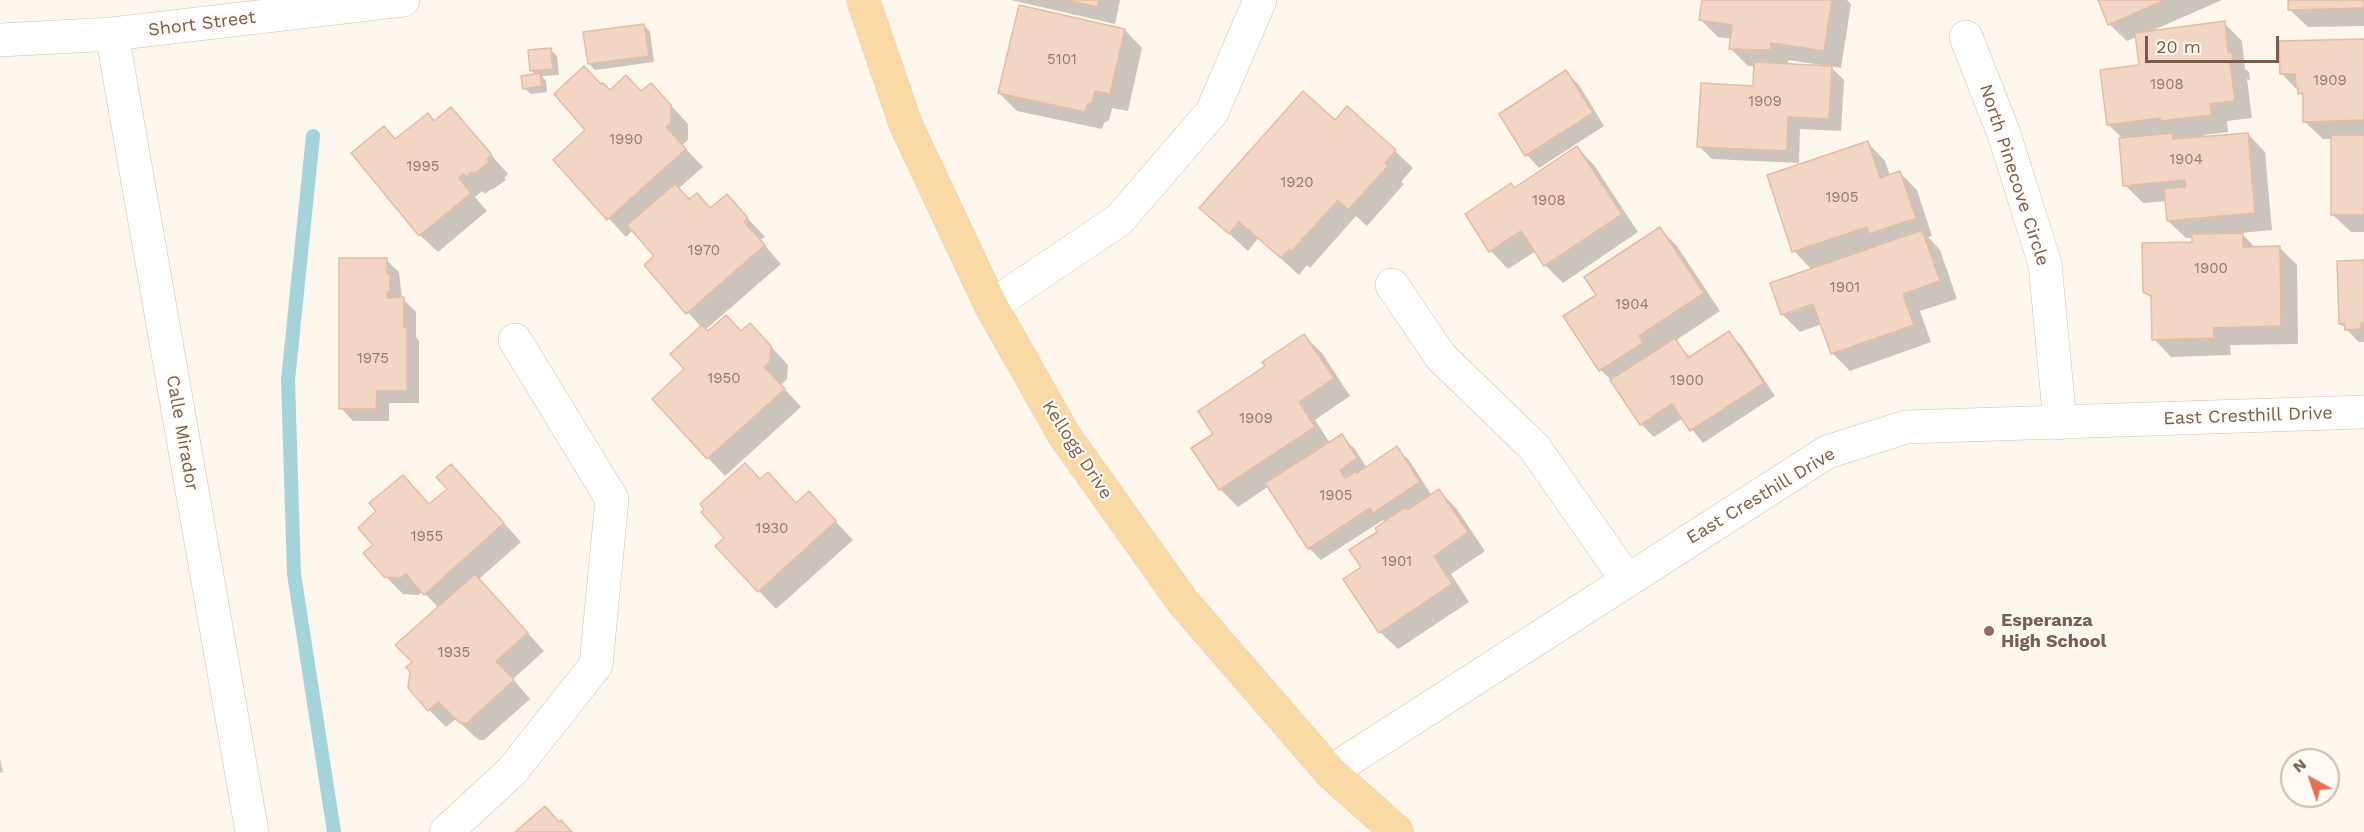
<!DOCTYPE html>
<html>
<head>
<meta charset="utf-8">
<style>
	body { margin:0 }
	#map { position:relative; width:2364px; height:832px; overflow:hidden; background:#fdf6ec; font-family:"Work Sans",sans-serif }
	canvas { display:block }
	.north { position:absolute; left:2280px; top:748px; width:60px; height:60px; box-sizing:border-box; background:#fffaf3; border:2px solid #cabbb1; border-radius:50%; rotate:320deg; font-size:16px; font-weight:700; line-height:24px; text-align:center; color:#7a5c4d }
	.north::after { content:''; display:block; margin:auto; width:21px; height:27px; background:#e76f51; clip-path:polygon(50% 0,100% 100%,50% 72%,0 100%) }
	.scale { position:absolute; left:2145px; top:36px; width:134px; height:27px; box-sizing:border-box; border:3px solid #7a5c4d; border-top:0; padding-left:8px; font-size:18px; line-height:21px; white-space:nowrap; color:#7a5c4d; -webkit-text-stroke:4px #fffaf3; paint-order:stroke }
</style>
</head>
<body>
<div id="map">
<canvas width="2364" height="832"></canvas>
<div class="north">N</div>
<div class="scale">20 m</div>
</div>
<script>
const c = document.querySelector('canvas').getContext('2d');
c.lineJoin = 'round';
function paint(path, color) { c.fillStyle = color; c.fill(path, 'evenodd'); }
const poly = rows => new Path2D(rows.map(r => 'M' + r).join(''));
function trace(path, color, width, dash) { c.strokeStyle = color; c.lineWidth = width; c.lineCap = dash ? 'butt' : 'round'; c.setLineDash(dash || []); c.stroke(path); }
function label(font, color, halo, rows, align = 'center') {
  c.font = font + ' "Work Sans",sans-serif'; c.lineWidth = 4.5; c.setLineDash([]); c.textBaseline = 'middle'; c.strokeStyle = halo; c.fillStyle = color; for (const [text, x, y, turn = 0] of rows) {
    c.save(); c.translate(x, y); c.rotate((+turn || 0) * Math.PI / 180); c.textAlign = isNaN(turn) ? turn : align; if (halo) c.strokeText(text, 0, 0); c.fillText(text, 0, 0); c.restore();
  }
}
paint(poly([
	[1011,0,1120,0,1115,24],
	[1704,0,1847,0,1851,4,1841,68,1830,66,1844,80,1841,131,1800,129,1799,163,1712,159,1699,146,1754,87,1755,66,1748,66,1730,48,1732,39,1718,37,1701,20],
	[1788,60,1821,65,1820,67,1788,66],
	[2099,0,2222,0,2149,32,2224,23,2242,41,2245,69,2249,72,2250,80,2247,79,2252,118,2227,121,2228,132,2204,135,2204,138,2248,134,2265,152,2272,230,2241,233,2256,248,2279,247,2297,265,2298,344,2230,345,2231,355,2171,357,2154,339,2153,300,2144,291,2193,244,2193,238,2186,238,2168,221,2167,201,2143,203,2125,185,2121,137,2108,124,2141,66,2137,37,2127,41,2109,24],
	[2290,0,2364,0,2364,26,2308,27,2290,10],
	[1020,7,1125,30,1142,48,1128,111,1112,108,1109,120,1104,123,1102,129,1017,111,999,93],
	[644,25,650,32,654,62,595,70,589,64],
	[2364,41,2364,232,2351,232,2333,215,2332,139,2323,139,2305,122,2305,98,2281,73],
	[550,49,557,56,559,75,542,76,546,81,547,92,531,94,524,88,536,75,531,70],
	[1566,72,1579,85,1604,126,1539,168,1527,155,1501,115],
	[602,86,610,92,642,93,668,102,688,124,688,140,682,145,703,167,678,189,689,201,697,195,711,209,727,196,765,237,760,240,781,264,705,330,708,333,742,332,767,342,788,365,787,379,781,385,801,407,725,476,708,458,686,370,702,328,646,265,657,256,633,230,626,237,555,160,588,131],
	[451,109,508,174,504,178,506,180,492,190,491,189,485,194,482,191,475,197,487,211,438,252,420,235,396,140,435,123],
	[1335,122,1395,151,1413,168,1401,182,1404,184,1367,226,1356,216,1310,268,1307,265,1299,275,1258,238,1248,251,1201,208],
	[1868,143,1885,161,1890,176,1900,173,1917,190,1932,236,1928,237,1940,250,1957,299,1920,311,1931,342,1850,371,1832,353,1822,324,1800,332,1782,314,1812,270,1794,251],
	[1819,300,1820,302,1790,313,1790,310],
	[1577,148,1594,165,1638,232,1563,283,1545,265,1536,251,1508,269,1491,251,1467,214,1515,189],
	[1660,229,1677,246,1720,311,1675,341,1691,358,1728,333,1741,345,1775,396,1703,443,1683,418,1654,437,1641,424,1615,384,1601,370,1598,295],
	[386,260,399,272,402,298,416,312,416,337,419,341,419,403,389,403,389,421,353,421,341,408],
	[2364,262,2364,342,2359,342,2341,324],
	[1304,336,1322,353,1350,396,1315,420,1330,443,1341,436,1354,448,1367,468,1396,448,1409,460,1432,496,1439,491,1456,508,1485,551,1451,574,1469,602,1398,649,1380,632,1363,567,1379,532,1385,523,1383,520,1321,560,1309,548,1269,486,1238,507,1220,489,1215,434,1267,366],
	[768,474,797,504,809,493,853,540,776,609,759,591,727,538,760,480],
	[403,477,430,505,469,484,521,542,479,579,544,651,513,679,530,699,484,740,479,740,474,736,456,719,446,727,429,710,414,662,439,608,423,592,418,595,403,594,385,576,375,545,378,512],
	[0,759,3,772,0,773]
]), '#0003');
trace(poly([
	[313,136,288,380,294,574,334,832]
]), '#a5d3da', 14);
const building = poly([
	[1066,0,1099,0,1097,7,1066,0],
	[1702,0,1832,0,1824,51,1771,43,1770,50,1729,49,1732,25,1699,20,1702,0],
	[2098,0,2165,0,2108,25,2098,0],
	[2288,0,2364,0,2364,8,2288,10,2288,0],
	[1019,5,1125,29,1110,94,1095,91,1092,103,1087,105,1085,112,998,93,1019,5],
	[2225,21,2228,53,2232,53,2233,63,2230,62,2235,101,2210,104,2211,115,2161,121,2160,118,2107,125,2100,70,2139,65,2135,33,2225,21],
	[644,24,649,56,588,64,583,32,644,24],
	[2364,39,2364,120,2303,122,2303,93,2298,94,2298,88,2296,88,2295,74,2280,74,2279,41,2364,39],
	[551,48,553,69,530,71,528,50,551,48],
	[1754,62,1832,66,1829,119,1788,117,1787,151,1697,147,1701,83,1753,86,1754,62],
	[584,66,601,84,603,83,610,90,626,75,641,91,651,83,671,105,671,123,666,127,686,149,607,220,553,160,585,130,554,94,584,66],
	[1566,70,1593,113,1525,156,1499,114,1566,70],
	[540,73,542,86,523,89,521,76,540,73],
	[1303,91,1335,120,1347,106,1396,150,1385,163,1388,166,1348,210,1338,200,1292,251,1289,249,1281,258,1239,222,1229,234,1199,208,1303,91],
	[451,107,492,155,487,159,489,162,474,174,472,172,466,177,464,174,459,178,471,193,419,236,351,153,384,126,395,139,428,113,434,121,451,107],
	[2173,133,2173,139,2248,133,2255,213,2167,221,2164,189,2185,187,2185,180,2123,186,2119,138,2173,133],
	[2331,135,2364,135,2364,215,2331,215,2331,135],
	[1868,141,1880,178,1900,171,1916,218,1869,234,1867,227,1792,252,1767,175,1868,141],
	[1577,146,1622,214,1544,266,1521,231,1489,252,1465,214,1511,183,1514,188,1577,146],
	[675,184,689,199,697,193,710,208,727,194,748,218,744,222,765,245,686,314,644,265,654,256,627,225,675,184],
	[1660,227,1704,293,1639,336,1643,343,1599,371,1563,316,1596,295,1584,277,1660,227],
	[1922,230,1940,281,1903,294,1914,325,1831,354,1813,304,1781,315,1770,283,1922,230],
	[2243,233,2243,247,2280,246,2281,326,2213,328,2214,338,2152,340,2151,296,2143,292,2142,243,2192,242,2192,234,2243,233],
	[339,258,387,258,387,274,390,274,390,292,387,292,387,298,404,297,404,327,407,327,407,391,377,391,376,409,339,409,339,258],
	[2364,260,2364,323,2361,323,2361,329,2345,330,2345,324,2339,324,2337,261,2364,260],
	[726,315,741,331,750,323,771,346,770,361,764,367,785,389,707,459,652,399,684,369,670,354,702,325,708,331,726,315],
	[1729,331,1764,383,1690,431,1672,404,1640,425,1610,380,1675,338,1688,358,1729,331],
	[1304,334,1334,378,1299,402,1315,427,1219,490,1191,448,1213,434,1198,411,1265,366,1262,362,1304,334],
	[1342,434,1357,458,1340,470,1345,478,1356,471,1357,473,1397,446,1420,482,1373,513,1370,508,1308,549,1265,483,1342,434],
	[745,463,760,479,768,472,796,503,809,491,836,521,758,592,715,546,724,538,701,512,704,509,700,504,745,463],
	[451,464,504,523,424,595,406,574,400,578,384,577,363,553,373,545,358,528,376,511,369,503,403,475,429,504,447,489,436,477,451,464],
	[1439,489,1468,532,1434,556,1452,584,1379,633,1343,579,1361,567,1349,550,1377,532,1375,528,1406,507,1408,510,1439,489],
	[475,574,528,633,496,661,514,680,467,723,460,723,438,702,428,711,408,688,410,672,406,667,412,662,395,645,475,574],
	[545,806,559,822,561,820,572,832,515,832,545,806]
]);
paint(building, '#f3d5c3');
trace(building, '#e6bba3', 1.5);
const minor = poly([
	[112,34,252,832],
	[1966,37,2004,134,2045,264,2060,423],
	[0,40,112,34,403,0],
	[1392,285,1441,357,1534,447,1627,580],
	[991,306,1119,220,1212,112,1260,0],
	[1330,772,1827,452,1906,427,2364,412],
	[446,832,512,771,596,665,612,499,515,340]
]);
const major = poly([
	[863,0,906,125,991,306,1064,435,1183,602,1330,772,1397,832]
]);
trace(minor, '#d1beb0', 34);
trace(major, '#dad1cd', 34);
trace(minor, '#fff', 33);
trace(major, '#fbd9a5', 33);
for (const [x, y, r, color] of [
	[1989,631,6,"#8d6e63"]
]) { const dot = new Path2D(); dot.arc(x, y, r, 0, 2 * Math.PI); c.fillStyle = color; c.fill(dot); trace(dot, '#fffaf3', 2); }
label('15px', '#987a6a', null, [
	["5101",1062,60],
	["1909",2330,81],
	["1908",2167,85],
	["1909",1765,102],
	["1990",626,140],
	["1904",2186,160],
	["1995",423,167],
	["1920",1297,183],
	["1905",1842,198],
	["1908",1549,201],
	["1970",704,251],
	["1900",2211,269],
	["1901",1845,288],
	["1904",1632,305],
	["1975",373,359],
	["1950",724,379],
	["1900",1687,381],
	["1909",1256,419],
	["1905",1336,496],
	["1930",772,529],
	["1955",427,537],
	["1901",1397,562],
	["1935",454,653]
]);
label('18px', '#7a5c4d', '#fffaf3', [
	["Short Street",202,24,-7],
	["North Pinecove Circle",2014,175,72],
	["East Cresthill Drive",2248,416,-2],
	["Calle Mirador",182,433,80],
	["Kellogg Drive",1077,450,57],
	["East Cresthill Drive",1761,496,-31]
]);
label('bold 18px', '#785e54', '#fffaf3', [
	["Esperanza",2001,621],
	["High School",2001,642]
], 'left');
</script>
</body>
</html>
